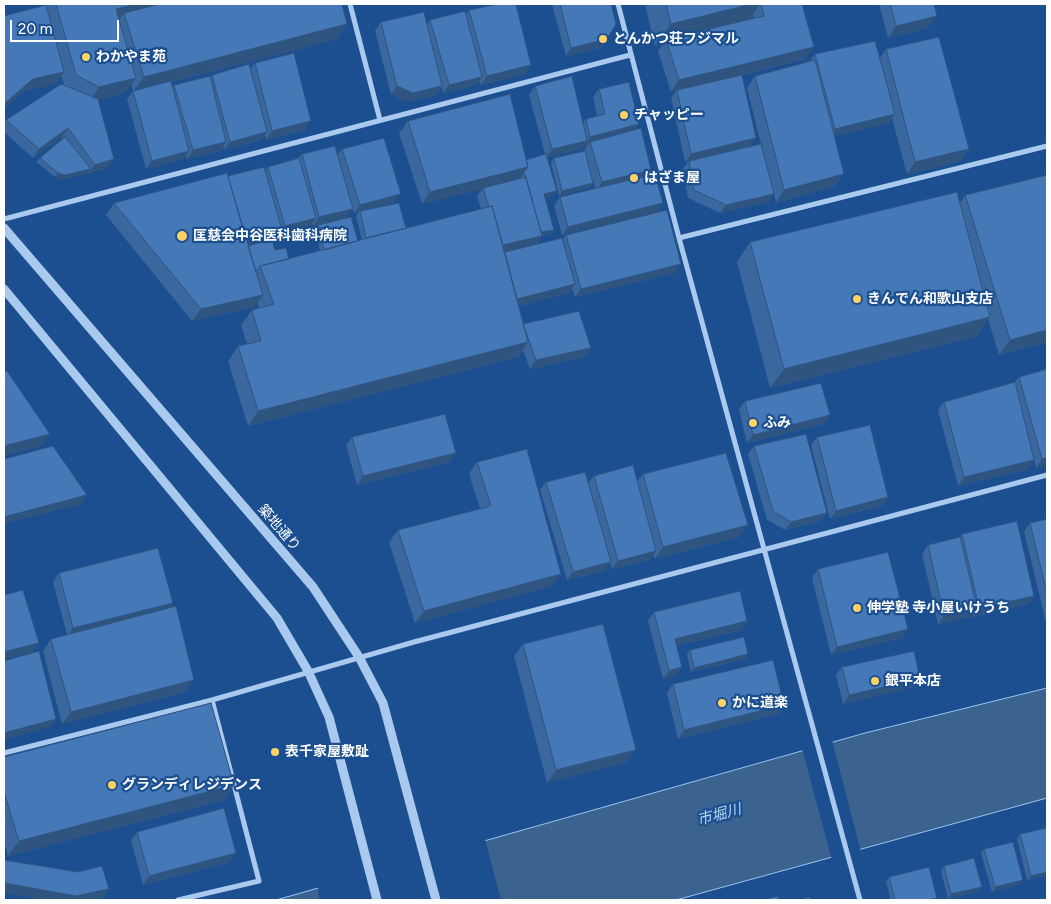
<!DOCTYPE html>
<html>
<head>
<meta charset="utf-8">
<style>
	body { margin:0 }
	#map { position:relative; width:1051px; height:904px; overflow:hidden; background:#1b4f8f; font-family:Figtree,sans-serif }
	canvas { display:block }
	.frame { position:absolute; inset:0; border:5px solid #fff; pointer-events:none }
	.scale { position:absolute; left:10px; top:20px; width:109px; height:22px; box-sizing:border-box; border:2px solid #fff; border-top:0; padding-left:6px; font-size:15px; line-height:18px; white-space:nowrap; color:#fff; -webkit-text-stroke:4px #1b4f8f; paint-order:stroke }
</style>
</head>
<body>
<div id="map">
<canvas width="1051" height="904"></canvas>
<div class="frame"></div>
<div class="scale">20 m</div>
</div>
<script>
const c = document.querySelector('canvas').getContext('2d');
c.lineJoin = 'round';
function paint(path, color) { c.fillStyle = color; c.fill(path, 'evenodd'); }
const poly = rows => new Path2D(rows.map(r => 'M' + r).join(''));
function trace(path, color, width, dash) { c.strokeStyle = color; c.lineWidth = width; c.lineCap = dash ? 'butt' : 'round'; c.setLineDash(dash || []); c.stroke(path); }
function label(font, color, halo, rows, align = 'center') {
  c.font = font + ' Figtree,"Noto Sans JP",sans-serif'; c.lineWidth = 4.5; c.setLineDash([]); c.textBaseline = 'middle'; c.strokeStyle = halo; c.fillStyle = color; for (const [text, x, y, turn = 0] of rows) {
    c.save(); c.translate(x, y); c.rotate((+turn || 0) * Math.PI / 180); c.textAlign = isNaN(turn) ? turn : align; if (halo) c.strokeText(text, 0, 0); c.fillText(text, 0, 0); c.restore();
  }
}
const water = poly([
	[1047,688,1047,798,676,900,276,900,865,733,1047,688]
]);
paint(water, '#3c6290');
trace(water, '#9cc4f0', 1);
paint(poly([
	[832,740,861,852,832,860,802,749],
	[485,839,501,900,319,900,318,887]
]), '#1b4f8f');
trace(poly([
	[350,4,380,120],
	[618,4,679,238,860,900],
	[4,219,630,55],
	[679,238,1047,146],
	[4,753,212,700,414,642,1047,475],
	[178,900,259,881,212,700]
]), '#a9c9ee', 5);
trace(poly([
	[4,228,313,587,359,657,383,703,436,900],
	[4,289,277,618,308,671,329,717,377,900]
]), '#a9c9ee', 9);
paint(poly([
	[42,4,342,4,337,39,171,82,172,87,174,85,210,77,212,75,250,69,255,63,305,130,266,140,265,135,261,140,224,150,223,147,220,151,187,159,186,155,183,159,146,169,127,99,133,91,131,84,125,93,98,99,108,168,61,180,55,177,36,162,40,158,63,138,62,137,33,158,4,132,4,122,6,120,64,85,61,75,55,84,25,91,42,6],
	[552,4,611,4,607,39,601,48,566,56],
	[645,4,802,4,805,59,742,75,756,138,750,146,761,144,747,88,755,76,810,61,815,54,880,58,886,49,969,149,960,161,907,174,892,118,889,123,834,136,835,186,776,203,774,194,768,202,720,213,688,198,683,169,688,162,685,162,671,98,676,91,671,92,658,51,663,44,655,46],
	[753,15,753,19,749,20],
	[879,4,934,4,928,28,888,38],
	[469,10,531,65,525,74,481,85,479,81,476,85,443,93,442,87,436,95,407,102,391,95,375,31,381,22,427,24,430,20,466,15],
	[535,86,583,123,586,119,597,116,593,97,599,89,639,124,635,129,647,176,657,212,562,235,554,206,560,197,595,188,593,181,593,183,590,187,559,196,551,163,554,158,584,151,584,150,587,145,584,146,582,149,547,157,554,196,545,198,554,230,551,234,542,236,537,244,563,239,566,235,675,273,575,297,572,288,569,293,519,306,524,324,585,357,530,369,523,350,518,357,248,426,228,361,238,346,247,344,241,325,252,310,259,308,257,302,254,307,192,321,106,215,114,203,228,176,265,170,268,167,298,158,302,154,338,154,342,149,395,202,369,209,406,228,481,209,477,196,482,189,422,204,399,133,408,121,526,160,545,154,529,95],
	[352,209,354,213,359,212,356,216,362,240,358,241,318,225,315,229,320,251,289,259,275,250,272,240,276,239,279,234,310,227,312,223,313,226,347,217],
	[965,195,1047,342,999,355,988,319,977,336,770,388,737,262,750,242,960,203],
	[1019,377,1047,465,1036,468,1032,451,1028,469,958,486,938,410,944,402,1015,382],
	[745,401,824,424,747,443,739,409],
	[352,437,450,462,357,485,346,445],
	[817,437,888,497,882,506,830,519,811,445],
	[754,446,821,521,785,530,767,520,748,454],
	[477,462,561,574,552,586,415,623,389,542,398,530,480,509,469,474],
	[643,474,739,537,655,559,653,555,650,560,612,569,610,563,605,571,567,580,540,490,546,482,588,483,594,476,637,481],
	[1047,519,1047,627,1024,531,1030,523],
	[962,534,1034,596,1028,604,973,617,972,614,971,617,938,624,922,554,928,545,959,538],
	[818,569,908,629,902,638,831,655,812,578],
	[59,573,173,603,169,608,186,692,62,724,43,651,51,639,67,635,53,582],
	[654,612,747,621,741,630,677,646,676,676,663,679,648,621],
	[523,644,627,762,547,783,514,656],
	[690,650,748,654,745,659,691,672,687,654],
	[842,667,914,687,843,704,836,675],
	[673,684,784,705,778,714,678,739,667,693],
	[4,757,234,785,224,800,8,856,4,841],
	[137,832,230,862,143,885,131,840],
	[1020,834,1047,834,1047,875,1027,880,1017,839],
	[984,849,1020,884,992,892,981,853],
	[944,866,982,887,978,891,948,899,941,871],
	[889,877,937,898,935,900,891,900,886,882]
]), '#3a679d');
paint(poly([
	[137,4,161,4,124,13,118,21,116,9],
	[752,4,760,4,747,23,666,39,663,44,655,46,671,24],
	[937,16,928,28,888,38,896,26],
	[347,24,337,39,133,92,144,77],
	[607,39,601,48,566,56,571,48],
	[814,47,805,59,671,92,679,80],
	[531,65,525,74,481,85,487,76],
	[64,72,55,84,25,91,4,109,4,104,33,79],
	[482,77,476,85,443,93,449,85],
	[136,78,125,93,89,102,99,87],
	[397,86,442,86,436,95,407,102,391,95],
	[895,114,889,123,829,138,835,129],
	[311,121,305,130,266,140,272,131],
	[639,124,633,133,590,142,587,145,584,146,590,137],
	[68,128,62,137,33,158,39,149],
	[267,132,261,140,224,150,230,142],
	[756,138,750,146,685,162,691,154],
	[587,141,582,149,546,158,552,149],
	[226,142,220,151,187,159,193,150],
	[969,149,960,161,907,174,915,162],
	[189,151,183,159,146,169,152,161],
	[114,159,108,168,89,173,95,165],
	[528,167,520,179,483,188,482,189,422,204,430,192],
	[91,169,88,174,61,180,55,177,58,173],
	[651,170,645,178,596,191,602,182],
	[844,174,835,186,776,203,784,190],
	[593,183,590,187,559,196,562,191],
	[557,191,554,196,541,199,544,194],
	[401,194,395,202,354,213,360,205],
	[774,194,768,202,720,213,726,205],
	[663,203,657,212,562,235,568,227],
	[353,209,347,217,313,226,319,217],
	[316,218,310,227,279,234,276,239,240,248,246,240,282,230,285,226],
	[554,230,551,234,538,236,541,232],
	[542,236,536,244,495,255,501,246],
	[681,264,675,273,575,297,581,289],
	[575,284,569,293,511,308,517,299],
	[263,295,254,307,192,321,201,309],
	[990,317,977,336,770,388,784,369],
	[1047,330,1047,342,999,355,1010,340],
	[528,342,518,357,248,426,258,411],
	[591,348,585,357,530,369,536,360],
	[830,415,824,424,747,443,753,435],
	[50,434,42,446,4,456,4,446],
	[456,453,450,462,357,485,363,476],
	[1047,458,1047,465,1036,468,1042,459],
	[1034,460,1028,469,958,486,964,477],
	[87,495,81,504,4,524,4,517],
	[888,497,882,506,830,519,836,511],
	[827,513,821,521,785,530,791,522],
	[748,525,739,537,655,559,663,547],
	[656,551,650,560,612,569,618,561],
	[611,562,605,571,567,580,573,572],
	[561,574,552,586,415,623,424,611],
	[1034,596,1028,604,973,617,979,608],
	[173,603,167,612,67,637,73,628],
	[977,608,971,617,938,624,944,615],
	[747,621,741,630,669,648,675,639],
	[908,629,902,638,831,655,837,647],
	[39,643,33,652,4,659,4,652],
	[748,654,745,659,691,672,694,668],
	[682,667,676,676,663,679,669,671],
	[920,679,914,687,843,704,849,695],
	[194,680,186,692,62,724,71,712],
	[784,705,778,714,678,739,684,730],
	[56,719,50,727,4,740,4,733],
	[636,750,627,762,547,783,556,770],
	[234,785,224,800,8,856,19,841],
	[236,853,230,862,143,885,149,876],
	[1047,872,1047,875,1027,880,1031,876],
	[1023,880,1020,884,992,892,995,887],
	[4,883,109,889,103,898,91,900,44,900,4,893],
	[982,887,978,891,948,899,951,894]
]), '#305480');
const building = poly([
	[56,4,137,4,116,9,136,78,99,87,76,75,56,4],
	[160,4,342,4,347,24,144,77,124,13,160,4],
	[498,4,516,4,531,65,487,76,469,10,498,4],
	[560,4,611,4,616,24,607,39,571,48,560,4],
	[666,4,752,4,671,24,666,4],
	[761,4,802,4,814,47,679,80,666,39,764,16,761,4],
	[890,4,934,4,937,16,896,26,890,4],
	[46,5,64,72,33,79,4,104,4,16,46,5],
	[465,11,482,77,449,85,430,20,465,11],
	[424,12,442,86,413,93,397,86,381,22,424,12],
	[939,37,969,149,915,162,886,49,939,37],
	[875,41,895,114,835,129,815,54,875,41],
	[294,53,311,121,272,131,255,63,294,53],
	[815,60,844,174,784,190,755,76,815,60],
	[249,64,267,132,230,142,212,75,249,64],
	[742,75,756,138,691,154,677,90,742,75],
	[210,76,226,142,193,150,174,85,210,76],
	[572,76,587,141,552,149,535,86,572,76],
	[171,81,189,151,152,161,133,91,171,81],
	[629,82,639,124,590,137,586,119,605,114,599,89,629,82],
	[61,84,98,99,114,159,95,165,68,128,39,149,6,120,61,84],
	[510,94,528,167,430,192,408,121,510,94],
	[641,128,651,170,602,182,590,142,641,128],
	[65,137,91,169,65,175,58,173,40,158,65,137],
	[384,138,401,194,360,205,342,149,384,138],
	[761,144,774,194,726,205,694,190,689,161,761,144],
	[335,146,353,209,319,217,302,154,335,146],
	[585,151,593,183,562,191,554,158,585,151],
	[546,154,557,191,544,194,554,230,541,232,524,172,528,167,526,160,546,154],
	[299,158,316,218,285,226,268,167,299,158],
	[264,167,282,230,246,240,228,176,264,167],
	[227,173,263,295,201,309,114,203,227,173],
	[655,174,663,203,568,227,560,197,655,174],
	[1047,175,1047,330,1010,340,965,195,1047,175],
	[526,177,542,236,503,245,492,206,489,207,483,188,526,177],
	[957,192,990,317,784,369,750,242,957,192],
	[399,203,406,228,366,238,360,211,399,203],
	[492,206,528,342,258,411,238,346,261,341,252,310,274,304,260,266,492,206],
	[667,210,681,264,581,289,566,235,667,210],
	[351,217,358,241,324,250,318,225,351,217],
	[562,238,575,284,517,299,505,252,562,238],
	[272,239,275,250,286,248,289,259,260,266,256,272,248,246,272,239],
	[579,311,591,348,536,360,523,324,579,311],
	[1047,369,1047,458,1042,459,1019,377,1047,369],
	[4,371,7,371,50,434,4,446,4,371],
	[1015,382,1034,460,964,477,944,402,1015,382],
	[821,383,830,415,753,435,745,401,821,383],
	[445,414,456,453,363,476,352,437,445,414],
	[870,425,888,497,836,511,817,437,870,425],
	[806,434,827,513,791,522,773,511,754,446,806,434],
	[53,446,87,495,4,517,4,459,53,446],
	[527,449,561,574,424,611,398,530,491,506,477,462,527,449],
	[726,453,748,525,663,547,643,474,726,453],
	[633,465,656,551,618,561,594,476,633,465],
	[585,472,611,562,573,572,546,482,585,472],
	[1047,519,1047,594,1030,523,1047,519],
	[1017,521,1034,596,979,608,962,534,1017,521],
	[960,537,977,608,944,615,928,545,960,537],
	[158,548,173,603,73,628,59,573,158,548],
	[888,552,908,629,837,647,818,569,888,552],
	[23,590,39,643,4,652,4,595,23,590],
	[740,591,747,621,675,639,682,667,669,671,654,612,740,591],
	[176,606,194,680,71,712,51,639,176,606],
	[603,624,636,750,556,770,523,644,603,624],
	[744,637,748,654,694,668,690,650,744,637],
	[39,651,56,719,4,733,4,661,39,651],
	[914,651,920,679,849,695,842,667,914,651],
	[773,660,784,705,684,730,673,684,773,660],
	[211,703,234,785,19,841,4,792,4,757,211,703],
	[224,808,236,853,149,876,137,832,224,808],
	[1046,828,1047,834,1047,872,1031,876,1020,834,1046,828],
	[1013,842,1023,880,995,887,984,849,1013,842],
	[974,858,982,887,951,894,944,866,974,858],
	[4,860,78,872,102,866,109,889,76,896,4,883,4,860],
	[929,867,937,898,928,900,895,900,889,877,929,867],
	[778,896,779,900,762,900,778,896],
	[810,897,811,900,798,900,810,897]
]);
paint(building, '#4478b7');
trace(building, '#305480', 1);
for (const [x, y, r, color] of [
	[603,39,5,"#ffd166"],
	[86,57,5,"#ffd166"],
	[624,115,5,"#ffd166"],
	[634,178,5,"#ffd166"],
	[182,236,6,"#ffd166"],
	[857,299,5,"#ffd166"],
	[753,423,5,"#ffd166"],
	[857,608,5,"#ffd166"],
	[875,681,5,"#ffd166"],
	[722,703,5,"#ffd166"],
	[275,752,5,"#ffd166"],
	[112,785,5,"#ffd166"]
]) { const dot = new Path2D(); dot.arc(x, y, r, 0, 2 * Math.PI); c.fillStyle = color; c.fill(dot); trace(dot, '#1b4f8f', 2); }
label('bold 14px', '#fff', '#1b4f8f', [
	["とんかつ荘フジマル",613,39],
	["わかやま苑",96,57],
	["チャッピー",634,115],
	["はざま屋",644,178],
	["匡慈会中谷医科歯科病院",193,236],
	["きんでん和歌山支店",867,299],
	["ふみ",763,423],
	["伸学塾 寺小屋いけうち",867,608],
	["銀平本店",885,681],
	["かに道楽",732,703],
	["表千家屋敷趾",285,752],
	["グランディレジデンス",122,785]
], 'left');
label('14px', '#fff', '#1b4f8f', [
	["築地通り",279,528,49]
]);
label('italic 15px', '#b5d3f5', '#1b4f8f', [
	["市堀川",719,815,-15]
]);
</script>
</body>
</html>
